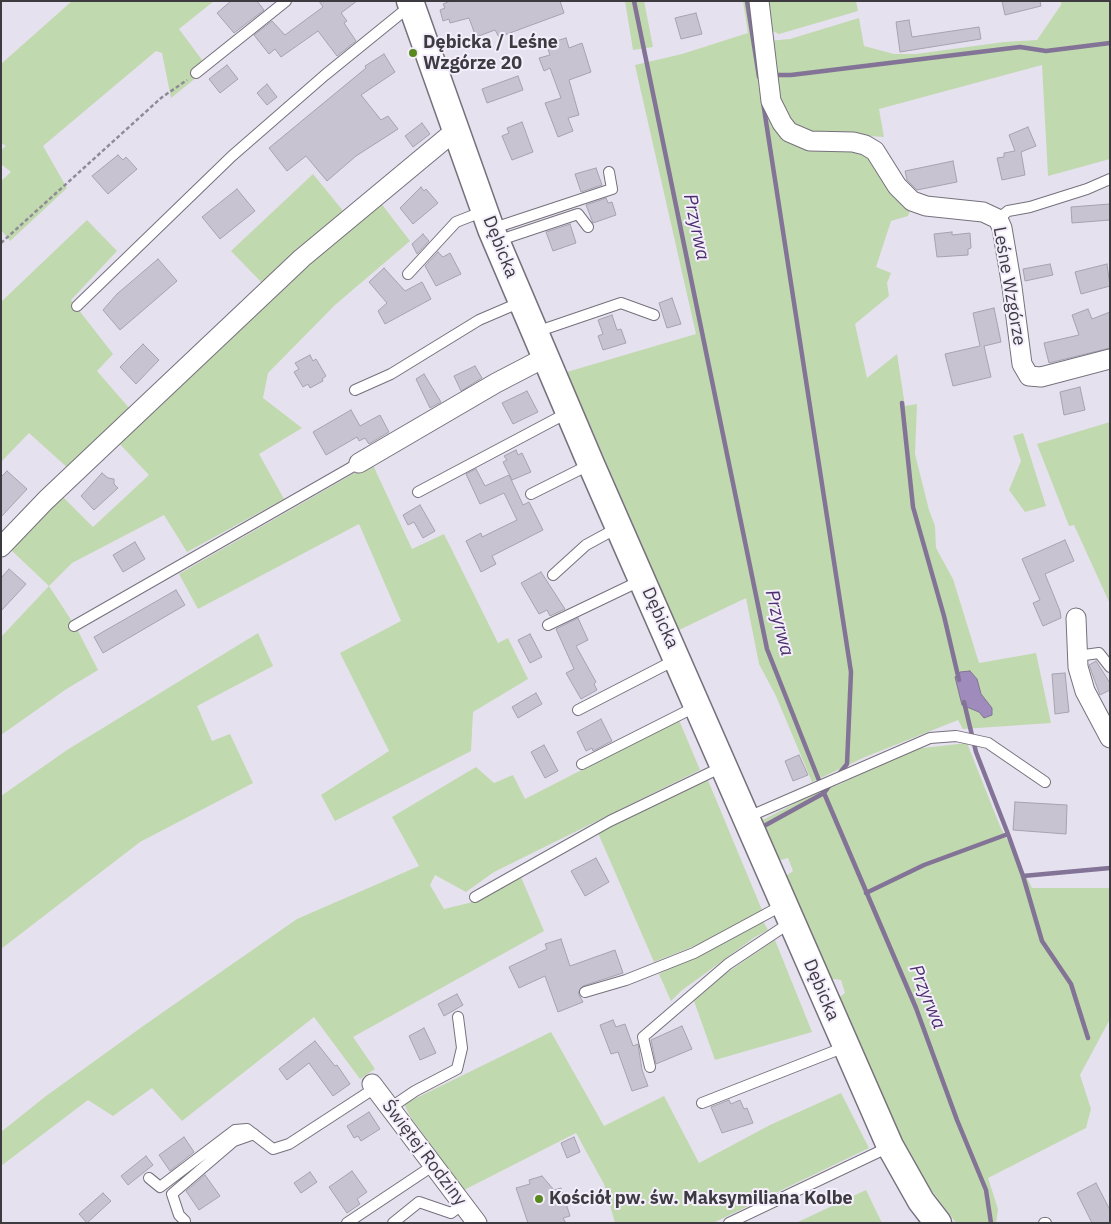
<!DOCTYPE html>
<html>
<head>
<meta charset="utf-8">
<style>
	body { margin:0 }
	#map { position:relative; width:1111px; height:1224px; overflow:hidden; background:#e6e1ef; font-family:"IBM Plex Sans",sans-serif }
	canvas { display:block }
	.frame { position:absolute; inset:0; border:2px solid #3d3a40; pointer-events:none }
</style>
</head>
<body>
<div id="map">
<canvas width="1111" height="1224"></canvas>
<div class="frame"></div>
</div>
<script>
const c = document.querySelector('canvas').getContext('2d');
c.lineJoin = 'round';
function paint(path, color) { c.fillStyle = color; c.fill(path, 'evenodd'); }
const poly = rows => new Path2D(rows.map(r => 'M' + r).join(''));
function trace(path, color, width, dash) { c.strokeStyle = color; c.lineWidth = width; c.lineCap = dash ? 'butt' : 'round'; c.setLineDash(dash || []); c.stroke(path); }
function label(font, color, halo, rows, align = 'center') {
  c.font = font + ' "IBM Plex Sans",sans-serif'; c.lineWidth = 4; c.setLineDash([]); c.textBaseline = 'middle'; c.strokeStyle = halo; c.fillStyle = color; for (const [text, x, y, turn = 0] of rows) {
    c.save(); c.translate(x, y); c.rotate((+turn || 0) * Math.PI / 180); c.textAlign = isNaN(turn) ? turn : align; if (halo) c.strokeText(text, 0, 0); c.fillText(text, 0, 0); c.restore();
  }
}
paint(poly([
	[72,1,214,1,179,29,208,68,171,98,162,53,156,51,43,146,67,188,10,241,1,230,1,181,11,172,1,164,1,150,6,146,1,143,1,64],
	[625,1,644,1,653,47,633,50],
	[743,1,754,1,775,125,860,147,911,208,908,216,891,221,876,267,891,273,887,283,889,296,855,324,867,378,897,354,905,406,917,404,915,454,929,510,935,526,936,548,953,579,979,663,1036,653,1051,723,963,729,958,720,865,757,812,782,776,696,759,664,746,598,679,630,567,372,696,334,635,65,682,54,748,33],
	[763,1,856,1,858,11,779,34,766,28],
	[1061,1,1110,1,1110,159,1048,176,1042,65,879,109,884,137,804,132,786,117,771,79,768,41,790,39,859,18,864,46,894,54,916,54,1004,42,1037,40,1061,5],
	[313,174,344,212,263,284,231,251],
	[380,202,410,241,335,305,268,373,263,398,302,428,259,454,284,499,187,552,164,515,72,563,49,586,77,629,98,670,65,690,1,735,1,637,49,586,9,548,60,494,93,527,149,475,117,441,297,269],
	[87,220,117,251,71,300,113,354,97,371,130,409,69,469,29,433,1,462,1,302],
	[1110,422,1110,604,1074,525,1069,526,1037,444],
	[1023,433,1046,506,1025,512,1009,490,1021,461,1013,436],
	[372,463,412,549,444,534,498,643,508,638,528,679,473,712,471,751,335,821,321,795,389,751,340,653,401,621,359,524,198,609,179,574],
	[258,633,273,666,197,706,212,741,230,734,253,783,140,842,1,949,1,796,67,750],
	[679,720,700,770,494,872,466,892,435,875,430,885,444,909,469,903,521,877,544,931,353,1037,375,1069,360,1079,314,1017,182,1121,152,1088,113,1116,88,1100,1,1166,1,1132,46,1096,146,1024,297,919,419,866,392,817,476,767,494,783,513,775,525,799],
	[967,743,1000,826,1032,888,1110,888,1110,1019,1080,1075,1091,1109,1086,1128,988,1178,998,1209,996,1223,956,1223,924,1180,909,1156,838,998,845,993,841,980,825,978,785,887,786,876,793,871,788,858,781,860,770,853,759,822,819,791,838,785,914,749],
	[707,778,762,910,702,943,654,962,598,833],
	[763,921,768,930,755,937,681,991,671,1001,659,974],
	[775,940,812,1032,715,1060,694,1001,725,974],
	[551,1032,604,1126,664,1096,699,1163,770,1125,841,1093,869,1148,713,1223,615,1223,604,1184,576,1133,464,1190,410,1116,404,1104],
	[866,1190,882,1223,798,1223,798,1222]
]), '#c1d9ae');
const water = poly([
	[970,671,977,679,981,694,992,708,992,715,984,718,979,712,962,705,955,677,960,672,970,671]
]);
paint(water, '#a08cbc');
trace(water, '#827397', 1);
trace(poly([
	[634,1,767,649,824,793,916,1008,957,1120,986,1190,991,1223],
	[747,1,759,77],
	[774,75,791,75,1020,47,1046,51,1110,43],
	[763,102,851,672,847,764,838,775],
	[902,403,913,507,944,616,959,680],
	[964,702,976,752,1008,834],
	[764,826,824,793,830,785],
	[1023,876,1042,941,1071,984,1088,1038],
	[866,893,924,865,1008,834,1023,876,1110,868]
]), '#827397', 4.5);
const building = poly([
	[231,1,257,1,264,10,234,33,217,13,231,1],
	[319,1,357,1,341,13,347,21,344,23,356,41,337,56,318,31,281,57,275,49,269,54,254,35,272,21,285,35,323,7,319,1],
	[450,1,560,1,564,13,499,37,495,30,476,37,469,18,450,23,449,19,443,21,440,10,445,8,443,4,450,1],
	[1002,1,1040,1,1041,6,1005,15,1002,1],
	[696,13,702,34,681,39,675,18,696,13],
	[909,20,912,37,979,27,981,39,900,52,896,22,909,20],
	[566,38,569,48,582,43,591,72,569,80,579,115,568,118,573,131,558,137,545,103,561,98,550,68,544,71,539,58,550,55,546,44,566,38],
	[384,54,395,72,361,95,381,120,388,116,398,129,356,156,327,181,306,156,287,171,269,148,366,68,365,66,384,54],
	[227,65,238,79,220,93,209,79,227,65],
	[518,76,523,90,487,103,482,89,518,76],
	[267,84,277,97,267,105,257,93,267,84],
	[522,122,533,152,512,160,502,136,509,133,507,128,522,122],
	[422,123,430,134,413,147,405,136,422,123],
	[1028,127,1036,146,1021,152,1025,175,1002,180,997,158,1004,157,1004,153,1015,151,1009,135,1028,127],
	[118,155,123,160,126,157,137,169,108,194,92,176,118,155],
	[953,161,957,182,917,190,907,180,905,171,953,161],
	[596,168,602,185,581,192,575,174,596,168],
	[421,187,424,191,426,189,438,203,413,224,400,208,421,187],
	[237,189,255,211,220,239,202,217,237,189],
	[606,198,608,203,612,202,616,215,593,223,586,205,606,198],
	[1110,204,1110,220,1072,223,1071,207,1110,204],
	[570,224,576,243,553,251,546,232,570,224],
	[952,232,952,235,970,233,971,248,968,249,968,255,937,257,934,234,952,232],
	[423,234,429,241,417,254,412,244,423,234],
	[438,252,443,257,450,253,461,274,436,286,425,266,438,252],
	[158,259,177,281,120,330,103,310,117,294,158,259],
	[1050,264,1053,275,1025,281,1023,269,1050,264],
	[1107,264,1110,286,1081,294,1075,272,1107,264],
	[384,268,405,291,422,282,431,299,385,324,378,311,387,303,369,282,384,268],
	[672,298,681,324,667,328,659,303,672,298],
	[994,308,1001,342,984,346,991,377,953,386,945,354,980,346,973,313,994,308],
	[1088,309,1092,319,1110,312,1110,348,1049,363,1044,343,1079,335,1072,315,1088,309],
	[612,315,617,330,621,329,626,343,603,350,598,336,603,334,598,320,612,315],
	[143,344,159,360,136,384,120,367,143,344],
	[310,355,313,361,316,359,326,376,322,379,323,381,310,388,308,384,303,387,294,372,299,369,295,363,310,355],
	[475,366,482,378,461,391,454,376,475,366],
	[424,374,441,402,430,408,416,379,424,374],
	[1080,387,1085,410,1064,415,1060,392,1080,387],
	[527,391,538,412,513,424,502,403,527,391],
	[351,410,360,426,380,415,389,432,369,444,365,438,359,441,357,437,326,455,313,432,351,410],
	[516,450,518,455,522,453,531,472,512,480,503,462,507,460,504,456,516,450],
	[476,469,485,486,509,475,523,505,529,502,543,530,492,556,496,564,481,572,466,541,481,533,482,537,517,520,504,493,480,504,466,474,476,469],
	[7,471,27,489,1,517,1,477,7,471],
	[102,473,108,478,114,479,114,484,118,488,94,510,81,496,102,473],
	[420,505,435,531,423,538,414,522,408,525,403,515,420,505],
	[1065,540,1074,561,1045,574,1060,611,1061,618,1043,626,1033,603,1040,600,1022,559,1065,540],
	[135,542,145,559,123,572,113,555,135,542],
	[9,569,26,584,1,611,1,578,9,569],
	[541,572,565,609,550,616,547,610,539,614,521,583,541,572],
	[176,590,185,605,103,653,94,637,176,590],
	[578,618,588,640,576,646,596,682,594,684,597,690,581,699,566,673,574,669,556,629,578,618],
	[530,634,542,657,530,663,518,640,530,634],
	[1096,661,1110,683,1110,690,1100,695,1089,665,1096,661],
	[1065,673,1069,712,1055,714,1052,674,1065,673],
	[536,693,542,704,518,718,512,707,536,693],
	[601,719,612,741,593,751,592,748,586,751,577,732,601,719],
	[544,745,558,771,545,778,531,752,544,745],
	[799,755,808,775,793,781,785,761,799,755],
	[1015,802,1067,805,1066,834,1013,830,1015,802],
	[596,858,609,882,585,896,571,871,596,858],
	[561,939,570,966,615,950,623,973,583,986,578,993,583,1002,558,1012,545,976,519,988,509,967,547,949,545,944,561,939],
	[457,994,463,1005,444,1016,438,1004,457,994],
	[613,1020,616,1027,625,1024,633,1046,638,1044,642,1070,648,1086,632,1091,618,1052,611,1054,600,1025,613,1020],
	[682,1026,692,1049,656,1064,651,1040,682,1026],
	[424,1028,436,1053,420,1060,409,1036,424,1028],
	[315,1041,335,1066,337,1065,350,1084,333,1096,309,1063,287,1080,279,1069,315,1041],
	[729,1100,731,1104,740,1100,744,1109,747,1108,753,1123,722,1133,711,1107,729,1100],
	[369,1112,380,1129,361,1141,358,1136,354,1138,347,1126,369,1112],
	[184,1137,194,1152,170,1171,159,1155,184,1137],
	[574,1137,580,1152,567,1158,561,1143,574,1137],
	[146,1156,153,1165,128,1185,121,1176,146,1156],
	[352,1171,367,1192,357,1199,360,1204,347,1213,329,1187,352,1171],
	[310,1172,317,1182,301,1193,294,1183,310,1172],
	[205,1175,220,1196,199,1210,186,1191,205,1175],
	[542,1176,554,1190,561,1188,570,1216,563,1218,566,1223,528,1223,516,1188,530,1184,529,1180,542,1176],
	[1096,1183,1110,1210,1110,1223,1092,1223,1077,1193,1096,1183],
	[103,1193,111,1201,87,1223,79,1214,103,1193]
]);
paint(building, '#c8c3d0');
trace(building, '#a7a2af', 1);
const lane = poly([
	[196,73,286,1],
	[998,219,1008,211,1030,207,1087,189,1110,179],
	[491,229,612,189,609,172],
	[497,241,578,214,588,227],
	[408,274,456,222,484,211],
	[77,306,232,156,325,75,410,6],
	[536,332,621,303,654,315],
	[355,390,391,374,479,320,521,302],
	[418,492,569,412],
	[531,494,591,464],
	[553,575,586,545,619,527],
	[548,625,642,580],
	[74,626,359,463],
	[1077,656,1099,653,1110,667],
	[578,710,677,659],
	[582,764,697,706],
	[748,817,930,738,956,736,988,743,1045,782],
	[475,897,610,821,722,767],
	[585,992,626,980,694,953,783,905],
	[650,1067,643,1037,728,964,791,922],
	[702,1103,845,1047],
	[390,1108,415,1091,457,1069,462,1048,458,1017],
	[149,1178,160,1187,235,1130,247,1129,273,1149,289,1144,375,1088],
	[185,1221,179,1215,172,1194,234,1141,254,1134],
	[347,1223,434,1165],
	[393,1223,419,1202,451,1213,463,1204],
	[729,1223,889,1147],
	[1044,1223,1046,1223]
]);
const street = poly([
	[759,1,771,101,782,123,789,132,810,141,853,142,865,145,875,151,897,186,912,201,926,206,983,212,998,219,1002,228,1012,287,1022,364,1029,376,1041,377,1110,359],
	[359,463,496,383,546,357],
	[1,547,46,500,302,258,456,130],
	[1076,618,1078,667,1085,691,1110,738],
	[372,1084,477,1223]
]);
const secondary = poly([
	[410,1,491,229,591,464,890,1146,921,1201,938,1223]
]);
trace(lane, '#76717d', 12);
trace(street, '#76717d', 21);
trace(secondary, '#76717d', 29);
trace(poly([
	[1,243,161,98,187,80]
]), '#908c96', 2.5, [4, 2.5]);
trace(lane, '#fff', 10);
trace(street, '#fff', 19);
trace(secondary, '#fff', 26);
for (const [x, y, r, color] of [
	[413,53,5,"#58891e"],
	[539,1199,5,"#58891e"]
]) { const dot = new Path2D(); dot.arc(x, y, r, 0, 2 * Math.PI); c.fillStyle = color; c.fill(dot); trace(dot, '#f4eefc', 2); }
label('bold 18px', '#3d3a40', '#f4eefc', [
	["Dębicka / Leśne",423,43],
	["Wzgórze 20",423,64],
	["Kościół pw. św. Maksymiliana Kolbe",549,1199]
], 'left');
label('18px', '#3d3a40', '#f4eefc', [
	["Dębicka",500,247,68],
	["Leśne Wzgórze",1009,286,80],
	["Dębicka",660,618,66],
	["Dębicka",821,990,67],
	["Świętej Rodziny",424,1153,53]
]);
label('italic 19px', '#4c306d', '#f4eefc', [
	["Przyrwa",696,227,78],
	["Przyrwa",779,623,76],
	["Przyrwa",927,997,68]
]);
</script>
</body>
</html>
